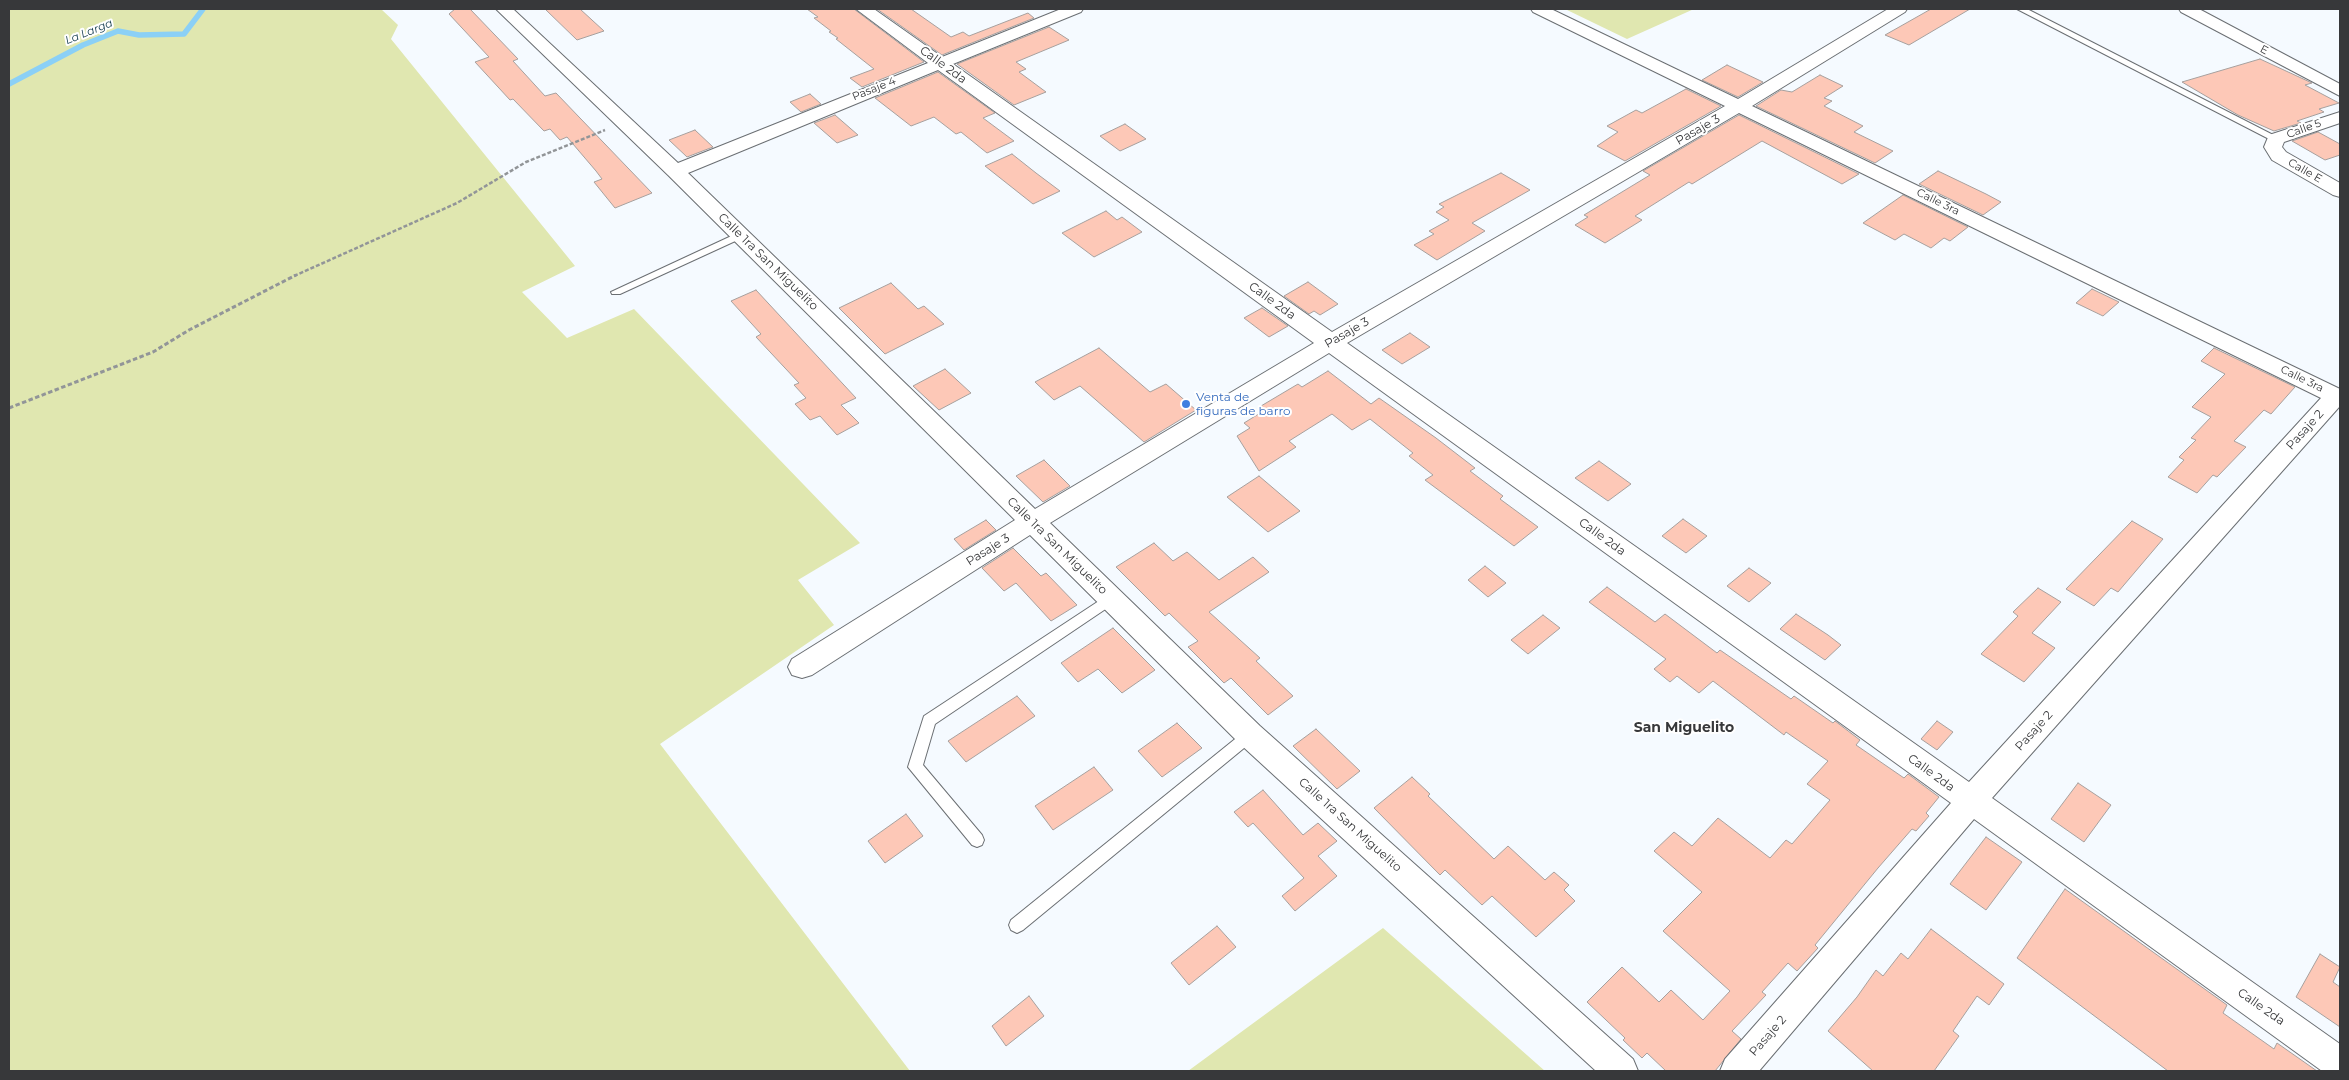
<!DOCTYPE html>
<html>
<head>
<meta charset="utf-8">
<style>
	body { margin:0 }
	#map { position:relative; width:2349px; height:1080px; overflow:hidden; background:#f5faff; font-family:Montserrat,sans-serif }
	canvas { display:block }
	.frame { position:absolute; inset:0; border:10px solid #37383a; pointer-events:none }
</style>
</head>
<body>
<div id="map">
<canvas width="2349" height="1080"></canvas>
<div class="frame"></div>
</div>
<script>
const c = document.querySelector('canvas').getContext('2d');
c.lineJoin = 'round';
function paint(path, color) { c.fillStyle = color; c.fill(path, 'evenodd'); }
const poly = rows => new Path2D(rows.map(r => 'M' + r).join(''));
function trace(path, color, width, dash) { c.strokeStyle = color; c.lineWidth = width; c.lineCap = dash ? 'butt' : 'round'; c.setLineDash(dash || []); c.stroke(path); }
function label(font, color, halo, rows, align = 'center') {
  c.font = font + ' Montserrat,sans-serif'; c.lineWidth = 4; c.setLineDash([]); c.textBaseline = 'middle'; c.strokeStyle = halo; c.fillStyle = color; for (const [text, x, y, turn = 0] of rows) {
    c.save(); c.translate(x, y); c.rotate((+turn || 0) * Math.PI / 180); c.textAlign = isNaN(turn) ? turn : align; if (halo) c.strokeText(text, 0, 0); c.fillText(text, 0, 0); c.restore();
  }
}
paint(poly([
	[9,9,381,9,398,25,391,39,575,266,522,292,567,338,634,309,860,543,798,580,834,625,660,744,910,1071,9,1071],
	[1565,9,1694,9,1627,39],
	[1383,928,1545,1071,1188,1071]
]), '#e0e7b0');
trace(poly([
	[9,84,83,45,118,31,139,35,184,34,203,9]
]), '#8bd0f6', 5.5);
const building = poly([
	[455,9,470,9,518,59,513,61,545,96,556,93,652,193,615,208,594,182,602,179,596,171,567,137,560,140,550,129,544,131,513,99,510,100,475,62,489,57,449,14,455,9],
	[545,9,580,9,604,31,577,40,545,9],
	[807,9,854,9,924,62,862,87,850,78,874,69,836,39,838,38,829,32,831,31,814,18,818,17,807,9],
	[877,9,911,9,951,37,963,32,969,36,1028,13,1034,18,942,55,877,9],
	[1931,9,1970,9,1909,45,1885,35,1931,9],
	[1049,27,1069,40,1016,62,1026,69,1019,72,1046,92,1014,105,957,64,1049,27],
	[2260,59,2312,83,2305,85,2339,103,2319,109,2324,112,2297,121,2301,123,2274,131,2238,115,2182,82,2260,59],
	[1727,65,1763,82,1738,97,1702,80,1727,65],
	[938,72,995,113,983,118,1014,141,987,153,961,132,956,134,934,117,911,126,875,98,938,72],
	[1820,75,1843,86,1824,98,1832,101,1824,106,1863,126,1854,132,1893,151,1875,163,1756,106,1781,90,1792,92,1820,75],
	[1686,89,1721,106,1625,161,1597,146,1618,132,1607,126,1636,110,1642,113,1686,89],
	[810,94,821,104,801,112,790,102,810,94],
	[835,115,858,135,837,143,814,123,835,115],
	[1739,115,1859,174,1842,184,1762,141,1692,184,1689,182,1635,216,1642,220,1605,243,1575,225,1588,217,1584,215,1650,175,1643,171,1739,115],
	[1125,124,1146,139,1120,151,1100,136,1125,124],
	[695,130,713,147,687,157,669,140,695,130],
	[2318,132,2340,144,2340,155,2325,160,2292,141,2318,132],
	[1012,154,1036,173,1060,191,1033,204,985,166,1012,154],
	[1938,171,1986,194,2001,202,1983,215,1919,184,1938,171],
	[1501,173,1530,190,1472,223,1485,231,1437,260,1414,245,1434,234,1429,231,1449,220,1436,212,1444,207,1439,204,1501,173],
	[1903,195,1968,227,1950,241,1944,238,1931,248,1904,234,1895,240,1863,223,1903,195],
	[1106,211,1117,220,1122,217,1142,232,1094,257,1062,233,1106,211],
	[1308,282,1338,304,1320,315,1314,311,1309,314,1284,296,1308,282],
	[891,283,918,309,924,306,944,324,885,354,839,308,891,283],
	[2092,289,2119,302,2103,316,2076,303,2092,289],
	[756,290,856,398,841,405,859,423,837,435,820,416,810,420,795,404,806,398,794,385,799,383,756,337,761,334,731,301,756,290],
	[1262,308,1288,326,1269,337,1244,318,1262,308],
	[1410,333,1430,347,1402,364,1382,350,1410,333],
	[1099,348,1150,392,1166,384,1196,410,1144,442,1080,386,1054,400,1035,382,1099,348],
	[2214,348,2295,387,2271,414,2264,410,2234,441,2246,447,2217,477,2213,475,2197,493,2168,477,2184,460,2179,457,2196,440,2191,438,2211,417,2192,407,2225,374,2201,361,2214,348],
	[945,369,971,393,939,410,913,386,945,369],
	[1328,371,1371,404,1379,398,1436,438,1475,468,1470,471,1503,496,1500,499,1538,527,1514,546,1425,480,1433,475,1409,456,1413,453,1370,419,1352,430,1332,414,1289,441,1296,447,1259,471,1237,436,1250,428,1244,423,1265,410,1261,406,1298,384,1302,387,1328,371],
	[1044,460,1070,486,1043,502,1016,476,1044,460],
	[1599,461,1631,484,1608,501,1575,478,1599,461],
	[1259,476,1300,511,1268,532,1227,497,1259,476],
	[1683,519,1707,536,1686,553,1662,536,1683,519],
	[986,520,996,530,964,550,954,539,986,520],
	[2132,521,2163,539,2118,592,2111,588,2094,606,2066,589,2132,521],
	[1154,543,1173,561,1187,552,1219,580,1253,557,1269,572,1209,612,1260,658,1256,661,1293,696,1268,715,1231,678,1224,683,1188,647,1198,641,1169,613,1165,616,1116,567,1154,543],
	[1013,548,1041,576,1046,573,1077,605,1051,621,1016,583,1004,591,982,568,1013,548],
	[1485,566,1506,583,1488,597,1468,580,1485,566],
	[1749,568,1771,583,1749,602,1727,586,1749,568],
	[1607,587,1655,622,1665,614,1717,653,1720,650,1791,699,1794,696,1833,723,1835,721,1860,740,1856,745,1904,778,1908,774,1939,797,1926,813,1929,816,1916,831,1912,829,1878,868,1815,945,1818,948,1797,971,1788,963,1762,992,1766,995,1732,1031,1741,1039,1715,1071,1666,1071,1647,1053,1642,1058,1623,1040,1625,1038,1587,1002,1622,967,1659,1002,1671,990,1703,1020,1730,991,1663,931,1702,892,1654,851,1674,832,1692,846,1718,818,1770,858,1786,840,1792,844,1830,800,1807,784,1828,761,1786,732,1784,735,1713,681,1699,693,1677,676,1670,682,1654,669,1666,659,1589,602,1607,587],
	[2038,588,2061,602,2032,633,2055,648,2024,682,1981,654,2018,616,2013,612,2038,588],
	[1796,614,1828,635,1841,645,1825,660,1780,629,1796,614],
	[1543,615,1560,628,1528,654,1511,640,1543,615],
	[1113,628,1155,670,1122,693,1098,669,1078,682,1061,663,1113,628],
	[1017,696,1035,716,966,762,948,741,1017,696],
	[1937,721,1953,732,1937,750,1921,739,1937,721],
	[1177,723,1202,748,1162,777,1138,751,1177,723],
	[1316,729,1360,771,1337,789,1293,746,1316,729],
	[1094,767,1113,790,1053,830,1035,806,1094,767],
	[1412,777,1430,794,1428,796,1494,859,1508,846,1545,880,1554,872,1569,885,1564,890,1575,901,1536,937,1492,896,1482,905,1445,870,1440,875,1374,808,1412,777],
	[2078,783,2111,805,2084,842,2051,819,2078,783],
	[1263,790,1303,835,1318,823,1337,841,1318,856,1337,876,1295,911,1282,896,1304,878,1253,823,1248,827,1234,812,1263,790],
	[906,814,923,836,885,863,868,841,906,814],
	[1986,837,2022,862,1986,910,1950,884,1986,837],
	[2065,889,2227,1005,2223,1013,2274,1049,2277,1043,2317,1071,2168,1071,2017,958,2065,889],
	[1217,926,1236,947,1189,985,1171,963,1217,926],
	[1931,929,2004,984,1989,1005,1977,996,1953,1031,1959,1036,1934,1071,1873,1071,1828,1031,1857,997,1876,970,1883,976,1901,953,1908,959,1931,929],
	[2320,954,2340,967,2333,982,2340,987,2340,1027,2296,997,2320,954],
	[1029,996,1044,1016,1006,1046,992,1026,1029,996]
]);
paint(building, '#fdc8b7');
trace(building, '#a6a09e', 1);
const service = poly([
	[2017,9,2027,9,2281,139,2276,142,2273,141,2017,9],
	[740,232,744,233,744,237,620,294,612,294,611,292,740,232],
	[1111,593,1116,594,1117,598,1116,602,935,724,923,765,982,835,984,840,982,845,977,847,972,845,908,767,924,716,1111,593],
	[1250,729,1255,731,1257,735,1255,739,1023,930,1017,933,1011,930,1009,925,1011,920,1245,731,1250,729]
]);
const minor = poly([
	[496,9,513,9,678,163,928,63,856,9,874,9,942,57,1061,9,1083,9,1081,12,953,64,1332,332,1725,106,1533,12,1531,9,1551,9,1738,99,1888,9,1907,9,1905,12,1752,106,2340,389,2340,406,1992,798,2340,1044,2340,1071,2322,1071,1974,819,1759,1071,1720,1071,1725,1059,1951,803,1329,353,1050,523,1260,726,1633,1059,1638,1071,1596,1071,1240,744,1030,535,812,675,802,678,792,675,788,667,792,659,1015,520,668,175,496,9],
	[938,70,1314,343,1035,509,688,173,938,70],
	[1739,113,2321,398,1969,782,1347,343,1739,113],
	[2179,9,2199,9,2340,84,2340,96,2181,12,2179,9],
	[2340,112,2340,123,2284,142,2282,147,2286,152,2340,183,2340,197,2333,195,2272,160,2264,147,2269,135,2340,112]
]);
trace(service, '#6b6f73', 2);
trace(minor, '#6b6f73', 2);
trace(poly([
	[294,276,457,203,526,162,605,130]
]), '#929598', 2.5, [4, 2]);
trace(poly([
	[9,408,153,352,189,330,296,275]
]), '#929598', 3, [4.5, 2.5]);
paint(service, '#fff');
paint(minor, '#fff');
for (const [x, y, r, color] of [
	[1186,404,5,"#3f7fe0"]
]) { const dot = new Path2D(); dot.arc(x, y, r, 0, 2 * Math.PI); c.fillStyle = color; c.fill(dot); trace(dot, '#fff', 2); }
label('italic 11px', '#0b3448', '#fff', [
	["La Larga",89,32,-22]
]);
label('11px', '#37383a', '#fff', [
	["E",2264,50,28],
	["Pasaje 4",874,89,-22],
	["Calle 5",2304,129,-20],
	["Calle E",2305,171,30],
	["Calle 3ra",1938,202,26],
	["Calle 3ra",2302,379,26]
]);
label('12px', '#37383a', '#fff', [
	["Calle 2da",943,65,36],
	["Pasaje 3",1698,130,-30],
	["Calle 1ra San Miguelito",768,262,44],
	["Calle 2da",1272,301,36],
	["Pasaje 3",1347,333,-30],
	["Pasaje 2",2305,430,-48],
	["Calle 2da",1602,537,36],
	["Calle 1ra San Miguelito",1057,546,44],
	["Pasaje 3",988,550,-32],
	["Pasaje 2",2034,731,-48],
	["Calle 2da",1931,773,36],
	["Calle 1ra San Miguelito",1350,825,42],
	["Calle 2da",2261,1007,35],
	["Pasaje 2",1768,1036,-49]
]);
label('12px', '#366cbe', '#fff', [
	["Venta de",1196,397],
	["figuras de barro",1196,411]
], 'left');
label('bold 14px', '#37383a', '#fff', [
	["San Miguelito",1684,728]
]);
</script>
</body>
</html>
